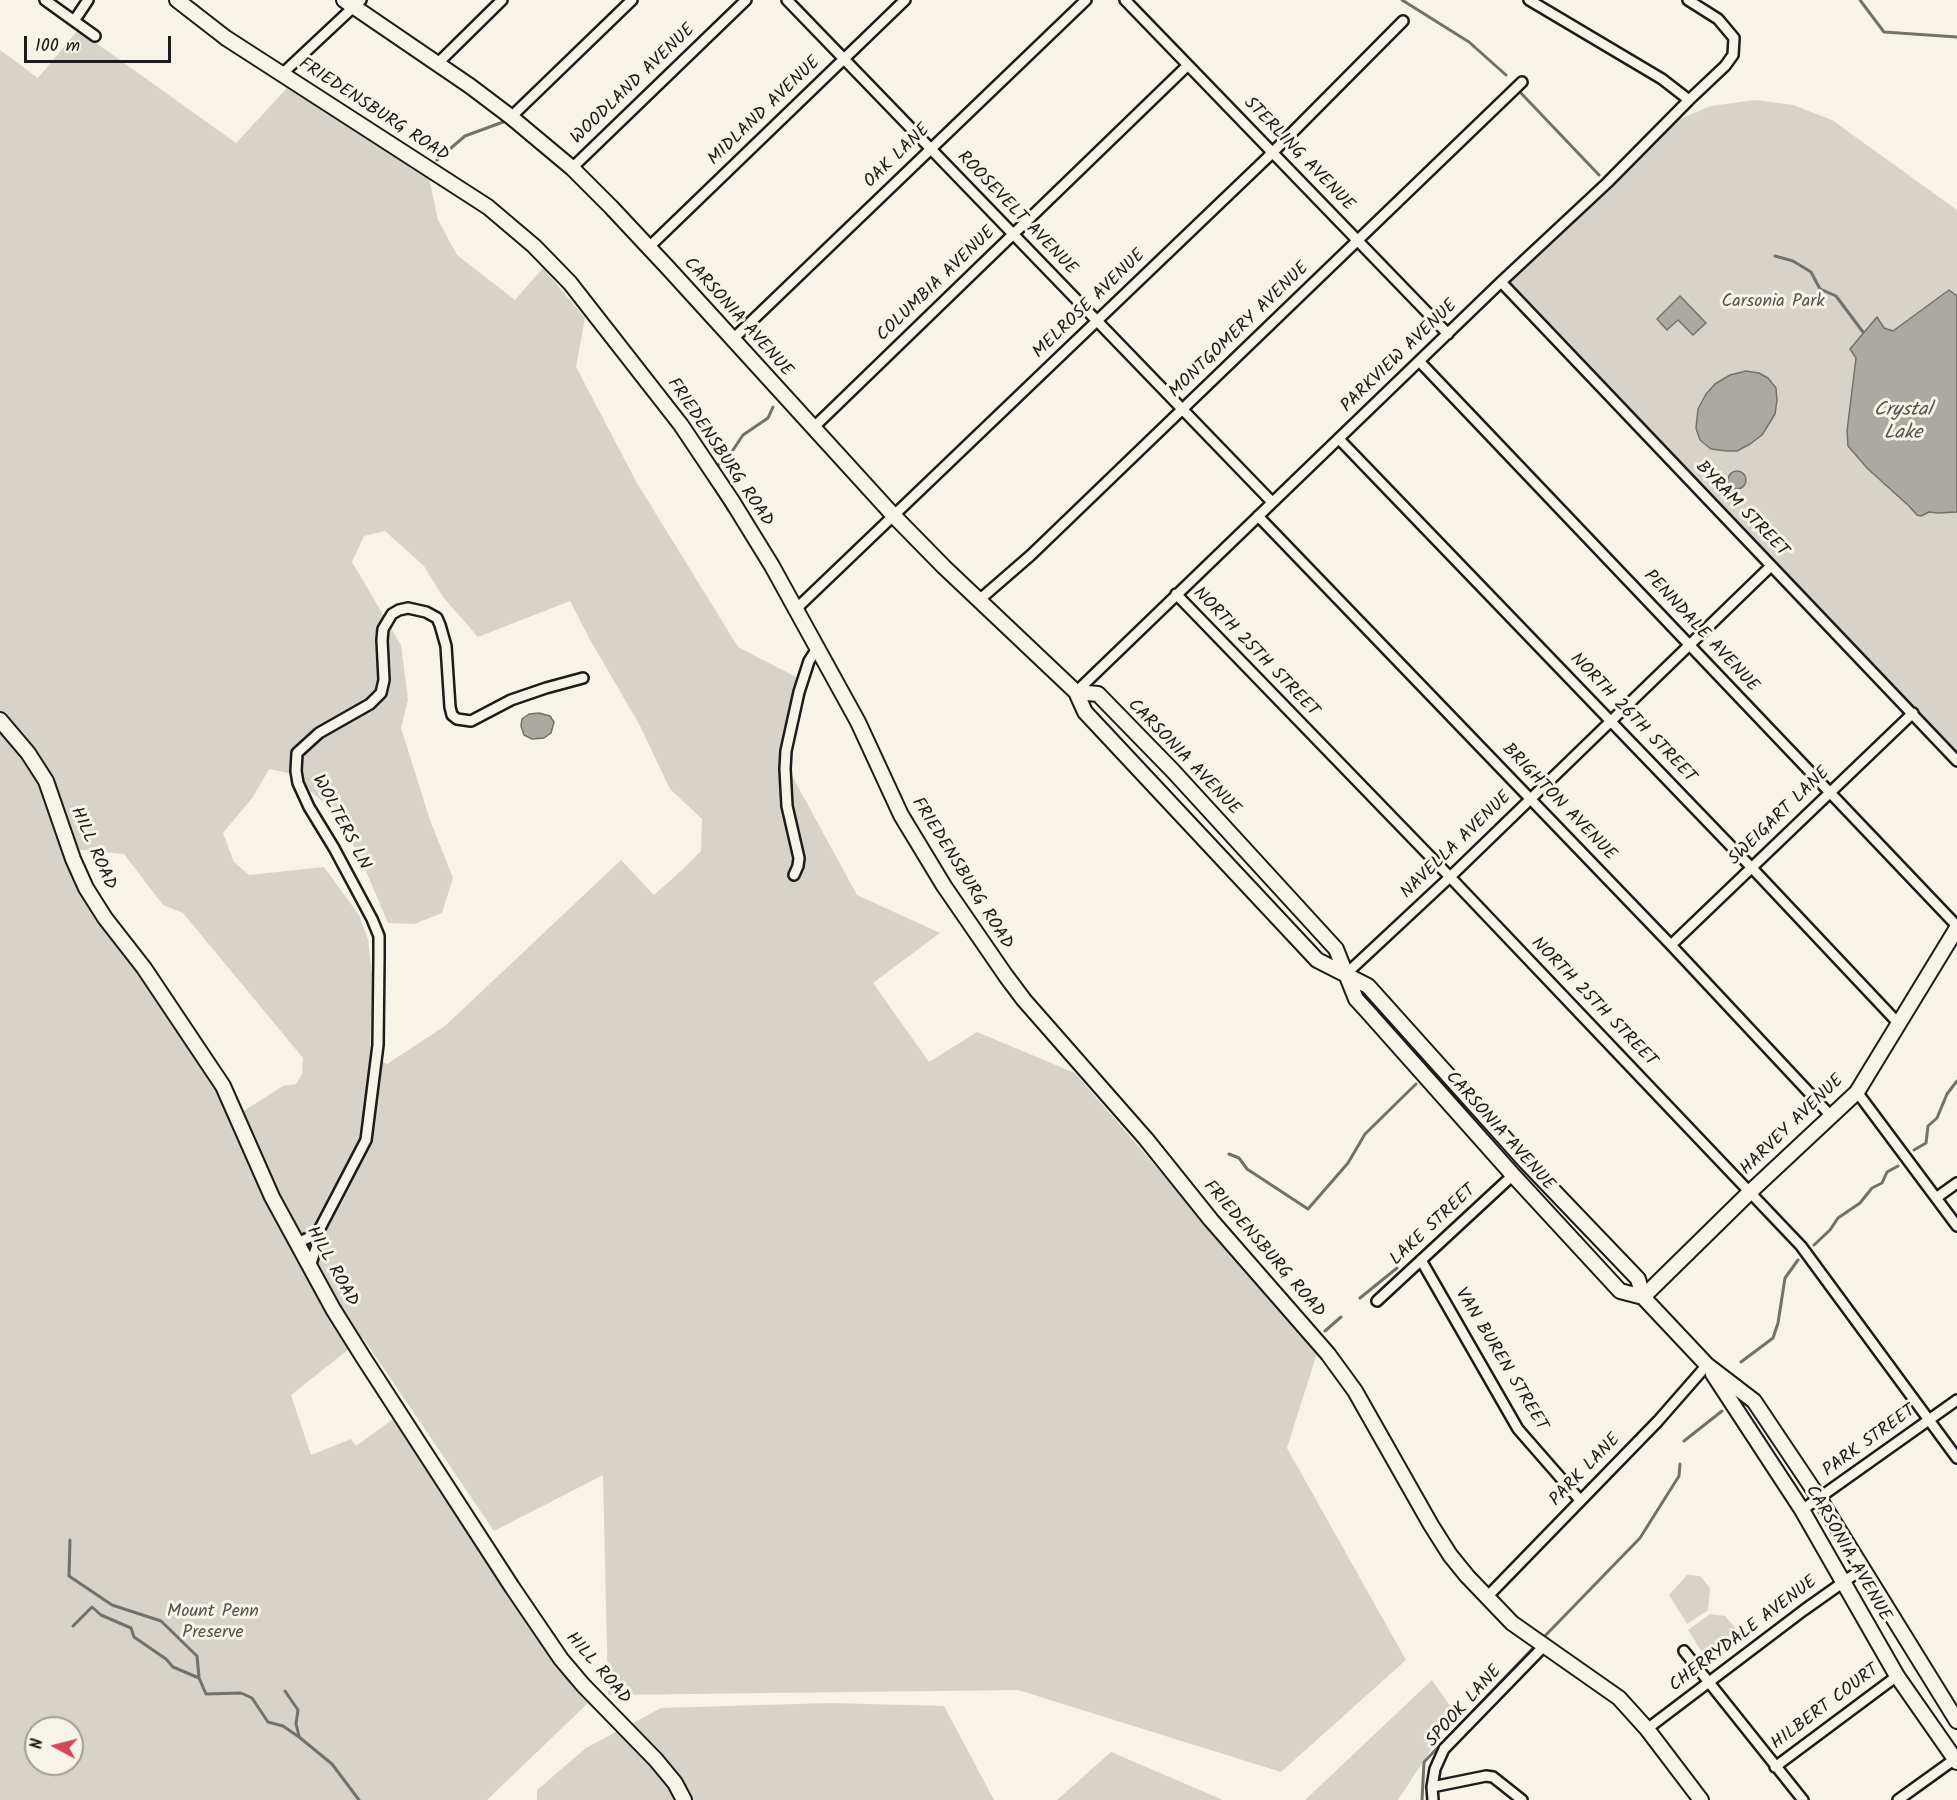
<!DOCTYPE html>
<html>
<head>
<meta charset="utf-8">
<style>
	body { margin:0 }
	#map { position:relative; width:1957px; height:1800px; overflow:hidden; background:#f7f3e8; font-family:Kalam,sans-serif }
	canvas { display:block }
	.north { position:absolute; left:24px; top:1716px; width:60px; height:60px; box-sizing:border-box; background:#f7f3e8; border:2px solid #9f9d96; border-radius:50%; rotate:277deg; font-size:16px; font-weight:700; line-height:24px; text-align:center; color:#1c1c1c }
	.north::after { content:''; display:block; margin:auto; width:21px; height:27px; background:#d1495b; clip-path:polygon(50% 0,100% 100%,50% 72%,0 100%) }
	.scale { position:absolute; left:24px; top:36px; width:147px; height:27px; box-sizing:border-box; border:3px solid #1c1c1c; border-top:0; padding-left:8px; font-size:18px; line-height:21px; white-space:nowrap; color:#1c1c1c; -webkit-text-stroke:4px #f7f3e8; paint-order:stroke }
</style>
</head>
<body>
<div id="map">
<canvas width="1957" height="1800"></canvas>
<div class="north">N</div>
<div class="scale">100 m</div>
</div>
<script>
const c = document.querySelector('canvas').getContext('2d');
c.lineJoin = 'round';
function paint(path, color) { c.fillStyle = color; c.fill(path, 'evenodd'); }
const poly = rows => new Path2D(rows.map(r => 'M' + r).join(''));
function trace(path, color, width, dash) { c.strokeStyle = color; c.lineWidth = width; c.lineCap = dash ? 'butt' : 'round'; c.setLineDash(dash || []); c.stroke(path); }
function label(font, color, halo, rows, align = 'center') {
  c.font = font + ' Kalam,sans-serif'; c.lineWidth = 6; c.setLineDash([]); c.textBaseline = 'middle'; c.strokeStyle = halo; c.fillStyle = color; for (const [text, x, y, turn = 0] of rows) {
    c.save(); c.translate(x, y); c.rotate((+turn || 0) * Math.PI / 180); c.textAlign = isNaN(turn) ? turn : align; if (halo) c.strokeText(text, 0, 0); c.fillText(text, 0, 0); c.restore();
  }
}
paint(poly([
	[78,30,236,143,287,88,429,178,438,220,457,255,515,300,543,268,585,318,576,367,637,483,738,647,796,677,790,772,857,895,940,933,873,983,929,1062,977,1032,1075,1073,1317,1353,1287,1448,1406,1660,1281,1772,1018,1690,608,1695,603,1475,494,1531,363,1338,291,1395,311,1455,351,1439,356,1446,393,1419,553,1660,588,1703,487,1800,0,1800,0,50,38,78],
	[385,531,424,566,443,597,478,637,570,601,589,638,639,724,670,789,702,819,701,851,682,870,654,895,621,860,445,1026,387,1064,370,1056,372,975,368,939,359,915,324,867,249,875,234,862,223,833,253,797,269,769,288,773,333,810,360,857,388,923,414,924,442,913,453,878,430,820,401,728,408,700,401,645,352,562,364,536],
	[73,849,124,854,163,905,183,913,303,1058,302,1074,296,1084,283,1086,242,1112,173,1001,89,885],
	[36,1728,72,1728,72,1764,36,1764],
	[1755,100,1793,105,1832,120,1957,210,1957,761,1501,282,1651,137,1677,120,1711,106],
	[1687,1575,1700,1576,1710,1588,1708,1610,1687,1624,1669,1595],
	[1710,1614,1725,1616,1741,1634,1707,1660,1688,1630],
	[1432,1680,1455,1713,1398,1800,1305,1800],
	[830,1703,944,1706,994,1800,537,1800,537,1790,586,1748,661,1708],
	[1111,1752,1223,1800,1057,1800]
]), '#d7d3cb');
const water = poly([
	[1949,290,1957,296,1957,512,1938,513,1929,512,1921,516,1917,515,1909,506,1868,469,1848,446,1847,431,1856,358,1850,349,1877,317,1884,328,1893,331,1949,290],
	[1680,296,1706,323,1693,335,1678,320,1667,330,1657,319,1680,296],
	[1746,371,1759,373,1768,378,1776,388,1777,400,1775,414,1762,435,1750,444,1737,451,1727,451,1711,449,1700,440,1696,428,1698,409,1706,394,1715,384,1730,375,1746,371],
	'1728 480a9 9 0 1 1 18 0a9 9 0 1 1-18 0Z',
	[539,713,550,716,554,722,551,733,544,738,532,739,524,735,521,726,522,719,529,714,539,713]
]);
paint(water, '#aca9a2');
trace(water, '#72716c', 1.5);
trace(poly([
	[1402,0,1469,42,1506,75],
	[1860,0,1884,32,1957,37],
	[1519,91,1599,175],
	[437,160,465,136,503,122],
	[1775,256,1793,261,1811,272,1820,289,1836,296,1863,332],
	[718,465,731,453,743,435,768,418,773,407],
	[710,481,729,511],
	[1914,1150,1926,1143,1928,1126,1937,1118,1947,1094,1957,1081],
	[1229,1154,1239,1158,1247,1169,1308,1209,1348,1163,1365,1134,1416,1084],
	[1814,1245,1830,1230,1838,1218,1860,1203,1872,1188,1882,1183,1887,1172,1898,1166],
	[1360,1298,1397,1268],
	[1325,1331,1341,1317],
	[1741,1362,1773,1338,1778,1323,1785,1278,1798,1260],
	[1684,1441,1722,1411],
	[70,1540,69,1576,112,1605,161,1621,197,1656,199,1677],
	[73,1626,92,1607,101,1615,131,1628,134,1637,166,1659,173,1667,199,1678,206,1694,241,1693,252,1698,268,1722,283,1726,299,1737,332,1764,359,1800],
	[1542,1639,1640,1538,1679,1476,1680,1464],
	[285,1691,298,1710,296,1724,299,1736],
	[1422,1800,1424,1762,1535,1646]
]), '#72716c', 3);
const street = poly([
	[45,0,95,36],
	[787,0,1272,502],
	[1125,0,1448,334],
	[1529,0,1662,79,1689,100],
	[74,21,88,0],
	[438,63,502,0],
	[282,74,361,0],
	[511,117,632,0],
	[572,168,746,0],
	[648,248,905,0],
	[1501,282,1957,761],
	[733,339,1086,0],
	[1419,361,1957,926],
	[814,427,1187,66],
	[1339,439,1752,868,1899,1024],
	[1258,516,1671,945,1831,1116],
	[1176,594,1450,877,1801,1246,1957,1458],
	[978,601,1031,555,1522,82],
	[796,609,1267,158,1403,21],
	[1076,692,1501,282,1607,183,1689,100,1725,66,1733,55,1734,38,1718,19,1688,0],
	[794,875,798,866,799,858,787,806,785,769,786,751,799,692,809,661,818,647],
	[1671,945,1913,713],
	[1346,974,1450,877,1771,566],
	[1857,1092,1957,1226],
	[1936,1198,1957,1183],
	[297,1243,317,1234,366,1140,378,1045,379,958,379,936,372,919,334,848,309,807,298,783,296,771,297,753,319,733,370,704,381,693,384,680,382,640,383,629,392,614,399,610,408,608,426,612,437,618,440,625,446,646,450,707,452,715,457,719,471,721,511,700,546,688,583,678],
	[1421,1260,1518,1429,1580,1500],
	[310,1267,317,1245,317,1234],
	[1377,1301,1513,1175],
	[1802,1510,1957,1400],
	[1486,1598,1658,1421,1707,1365],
	[1684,1651,1803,1800],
	[1647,1729,1804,1610,1862,1569],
	[1775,1767,1897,1676],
	[1432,1787,1486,1776,1493,1777,1522,1800],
	[1433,1800,1432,1787,1435,1769,1444,1749,1544,1646],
	[1898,1800,1955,1759]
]);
const secondary = poly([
	[177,0,226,38,488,207,534,246,570,283,681,425,732,501,772,566,858,722,901,815,944,886,1006,976,1024,1000,1146,1139,1211,1220,1328,1354,1355,1391,1431,1525,1450,1555,1467,1576,1512,1623,1619,1698,1647,1729,1701,1800],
	[344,0,470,86,511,117,572,168,611,207,669,269,894,516,944,567,1076,692,1085,712,1317,960,1368,986,1526,1162,1638,1279,1643,1297,1707,1365,1754,1401,1819,1498,1957,1721],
	[1076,692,1098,694,1173,771,1336,949,1356,999,1367,1011,1513,1175,1620,1291,1643,1297],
	[0,720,28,753,46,781,73,859,86,888,105,918,144,968,223,1086,272,1197,333,1309,363,1357,512,1587,561,1659,583,1685,656,1760,675,1783,684,1800],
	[1643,1297,1750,1192,1857,1092,1957,928],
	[1713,1374,1802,1510,1897,1676,1957,1762]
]);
trace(street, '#1c1c1c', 14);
trace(secondary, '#1c1c1c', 18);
trace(street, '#f7f3e8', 9);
trace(secondary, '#f7f3e8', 14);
label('18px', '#1c1c1c', '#f7f3e8', [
	["WOODLAND AVENUE",634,85,-44],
	["FRIEDENSBURG ROAD",373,111,33],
	["MIDLAND AVENUE",765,112,-44],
	["STERLING AVENUE",1298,155,46],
	["OAK LANE",898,157,-44],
	["ROOSEVELT AVENUE",1016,214,46],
	["COLUMBIA AVENUE",937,285,-44],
	["MELROSE AVENUE",1090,305,-44],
	["CARSONIA AVENUE",737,318,48],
	["MONTGOMERY AVENUE",1240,331,-44],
	["PARKVIEW AVENUE",1400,357,-44],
	["FRIEDENSBURG ROAD",719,453,56],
	["BYRAM STREET",1741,510,46],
	["PENNDALE AVENUE",1700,632,47],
	["NORTH 25TH STREET",1255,653,46],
	["NORTH 26TH STREET",1632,719,46],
	["CARSONIA AVENUE",1183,758,46],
	["BRIGHTON AVENUE",1558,803,46],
	["SWEIGART LANE",1780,817,-44],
	["WOLTERS LN",340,823,62],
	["NAVELLA AVENUE",1457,846,-44],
	["HILL ROAD",92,849,66],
	["FRIEDENSBURG ROAD",961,874,58],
	["NORTH 25TH STREET",1593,1003,46],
	["HARVEY AVENUE",1793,1126,-44],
	["CARSONIA AVENUE",1499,1132,48],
	["LAKE STREET",1434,1226,-43],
	["FRIEDENSBURG ROAD",1263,1250,49],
	["HILL ROAD",331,1267,61],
	["VAN BUREN STREET",1500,1360,59],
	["PARK STREET",1870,1442,-36],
	["PARK LANE",1586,1471,-46],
	["CARSONIA AVENUE",1847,1554,60],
	["CHERRYDALE AVENUE",1744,1635,-37],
	["HILL ROAD",597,1669,49],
	["SPOOK LANE",1465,1707,-48],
	["HILBERT COURT",1826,1708,-37]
]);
label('18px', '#545351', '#f7f3e8', [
	["Carsonia Park",1773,303],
	["Mount Penn",213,1613],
	["Preserve",213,1634]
]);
label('italic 20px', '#565452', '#f7f3e8', [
	["Crystal",1903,412],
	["Lake",1903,435]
]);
</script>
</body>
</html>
